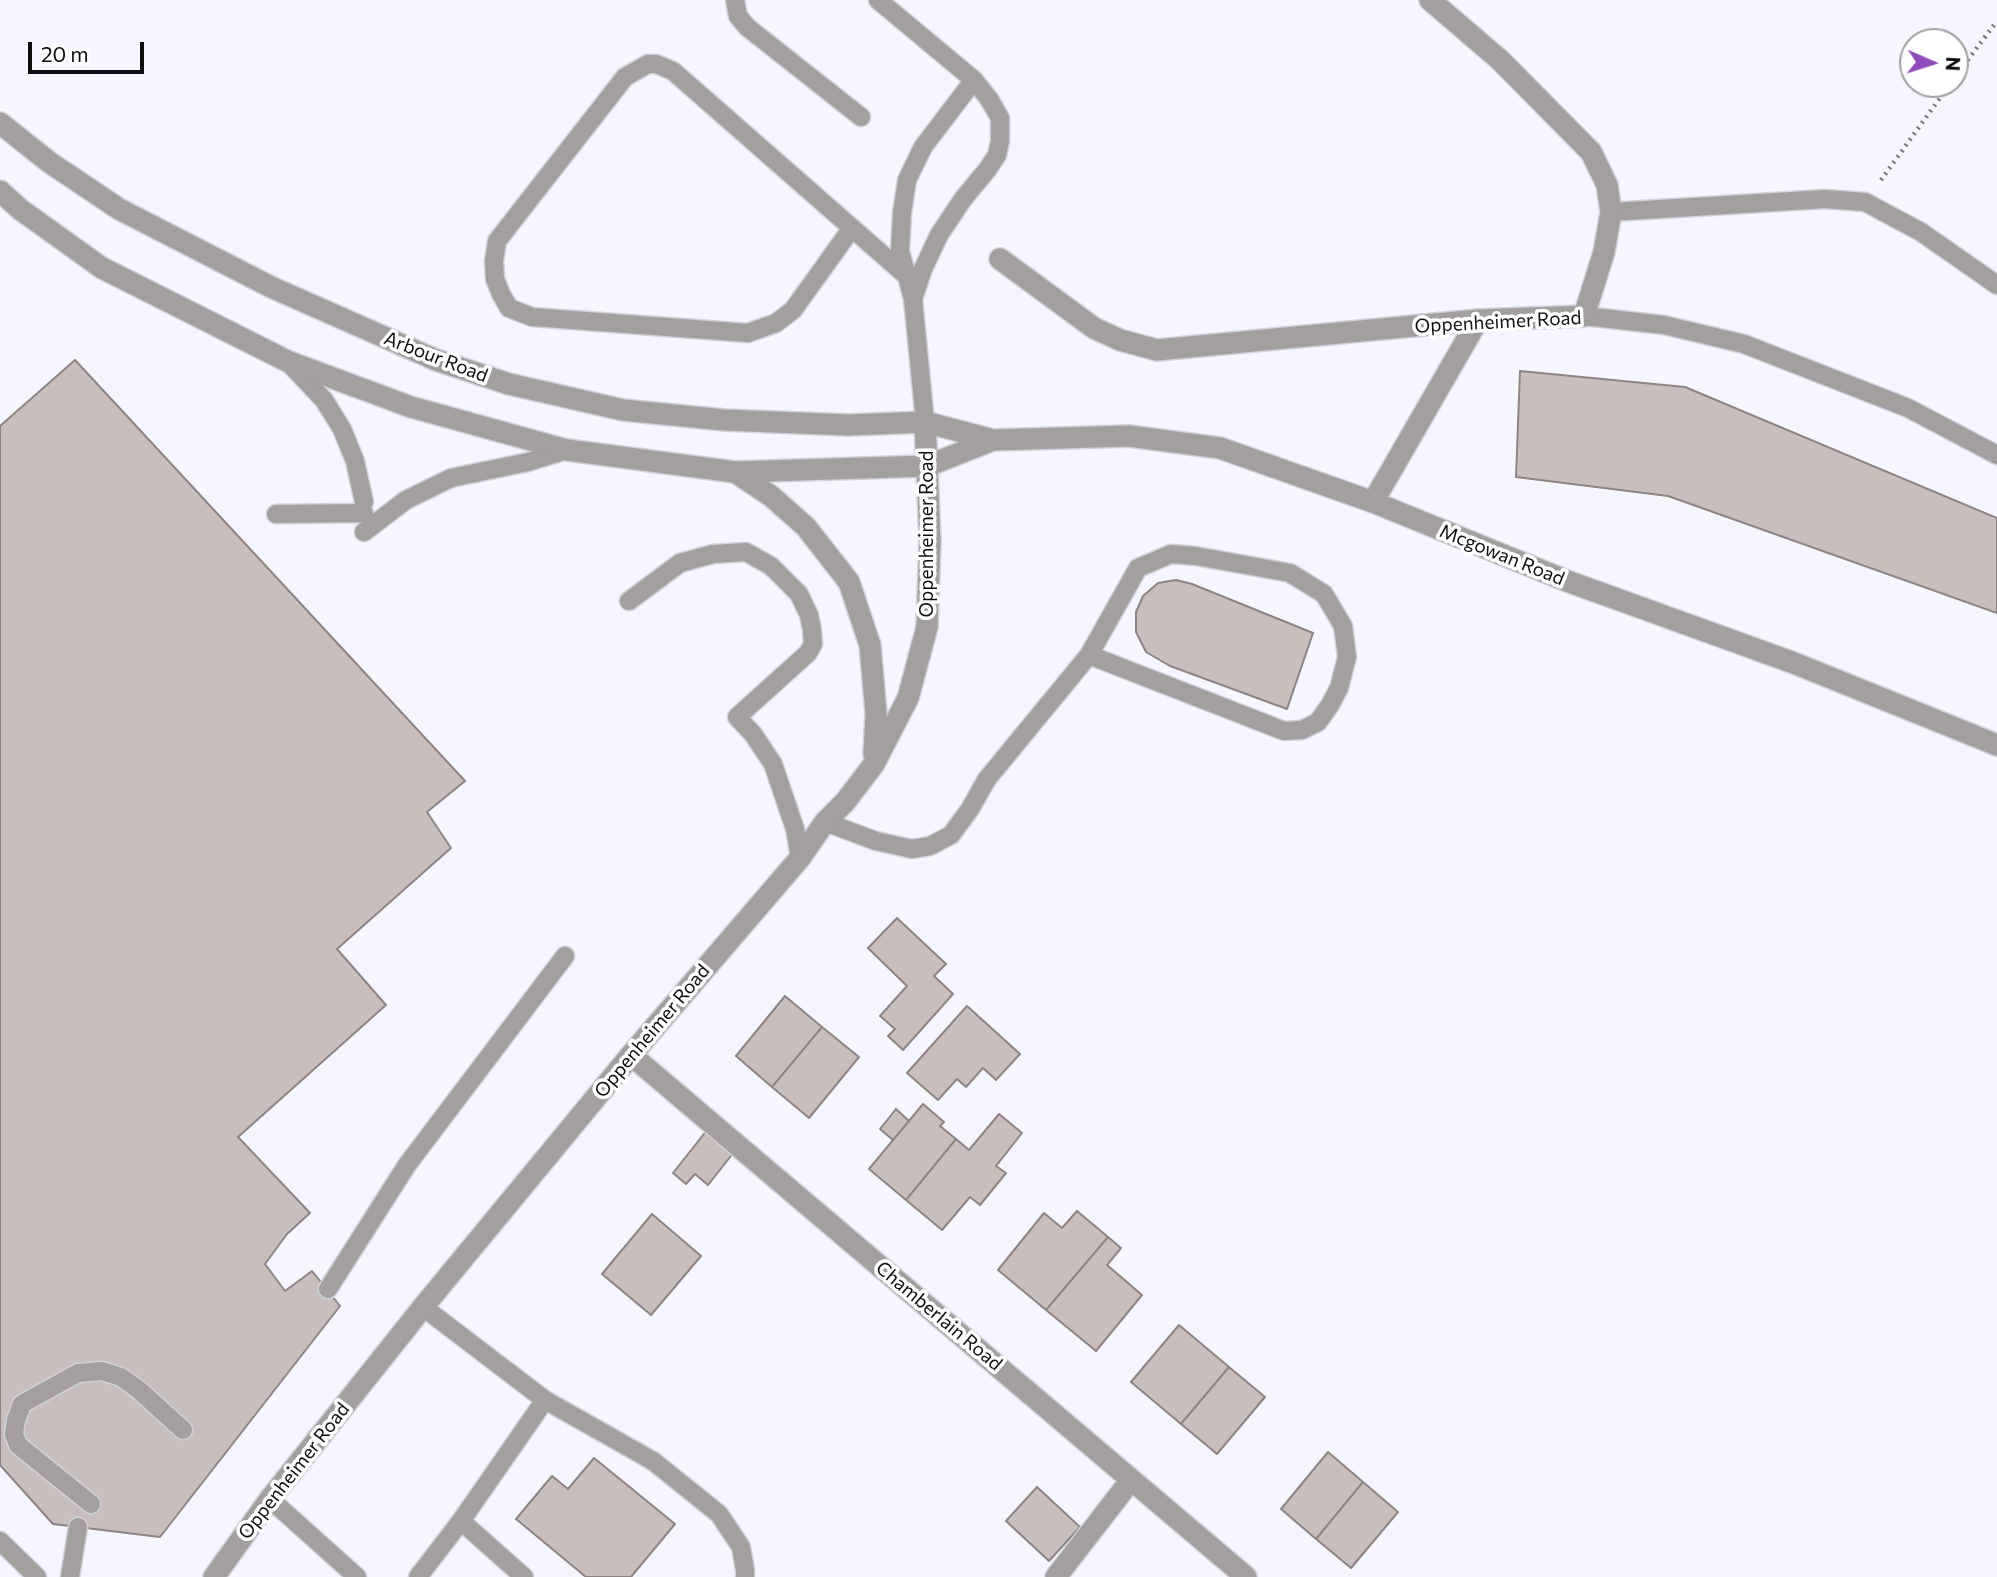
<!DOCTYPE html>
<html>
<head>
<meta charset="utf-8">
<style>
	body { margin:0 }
	#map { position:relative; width:1997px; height:1577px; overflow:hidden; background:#f5f6ff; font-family:Commissioner,sans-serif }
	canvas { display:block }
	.north { position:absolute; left:1899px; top:28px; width:70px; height:70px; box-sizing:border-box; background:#fff; border:2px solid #9f9fa0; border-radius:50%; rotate:93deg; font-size:19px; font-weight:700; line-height:28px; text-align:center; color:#0e0e11 }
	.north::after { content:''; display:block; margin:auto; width:24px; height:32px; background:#904abd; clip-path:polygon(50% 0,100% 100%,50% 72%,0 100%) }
	.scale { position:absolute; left:28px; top:42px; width:116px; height:32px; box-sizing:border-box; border:4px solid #0e0e11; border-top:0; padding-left:9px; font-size:21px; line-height:24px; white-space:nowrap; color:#0e0e11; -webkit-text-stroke:5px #fff; paint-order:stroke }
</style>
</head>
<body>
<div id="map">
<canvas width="1997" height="1577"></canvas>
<div class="north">N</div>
<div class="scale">20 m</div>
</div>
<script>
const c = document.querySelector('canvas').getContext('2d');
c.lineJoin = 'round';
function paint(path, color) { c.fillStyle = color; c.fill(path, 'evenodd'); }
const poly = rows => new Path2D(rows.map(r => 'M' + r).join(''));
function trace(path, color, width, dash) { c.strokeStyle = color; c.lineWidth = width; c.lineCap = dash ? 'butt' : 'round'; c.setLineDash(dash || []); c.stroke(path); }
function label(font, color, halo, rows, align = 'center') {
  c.font = font + ' Commissioner,sans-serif'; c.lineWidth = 7; c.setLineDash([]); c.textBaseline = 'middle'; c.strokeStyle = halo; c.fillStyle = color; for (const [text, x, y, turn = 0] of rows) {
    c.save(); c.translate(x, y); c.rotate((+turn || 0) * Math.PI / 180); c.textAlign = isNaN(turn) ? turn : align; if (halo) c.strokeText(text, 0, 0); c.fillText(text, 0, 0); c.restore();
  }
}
const building = poly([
	[75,360,465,781,427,812,451,848,337,949,386,1005,238,1137,310,1213,287,1234,265,1264,285,1291,312,1271,340,1306,160,1537,53,1524,0,1465,0,426,75,360],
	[1520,371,1685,387,1997,518,1997,613,1668,496,1516,477,1520,371],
	[1176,580,1192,584,1313,633,1287,709,1170,666,1146,652,1136,632,1136,612,1143,596,1158,583,1176,580],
	[897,918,946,964,934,976,953,994,903,1050,888,1036,895,1029,880,1016,907,986,868,948,897,918],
	[785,996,822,1027,772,1087,736,1056,785,996],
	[967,1006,1020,1054,996,1080,983,1068,966,1087,957,1079,938,1100,907,1073,967,1006],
	[822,1027,859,1057,809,1118,772,1087,822,1027],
	[923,1104,944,1122,940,1126,956,1139,906,1200,869,1169,923,1104],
	[896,1109,909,1121,893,1140,880,1129,896,1109],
	[999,1114,1022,1133,996,1166,1006,1173,980,1205,970,1197,942,1230,906,1200,956,1139,969,1150,999,1114],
	[707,1130,734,1152,708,1185,695,1174,686,1184,673,1173,707,1130],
	[1077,1211,1108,1237,1046,1310,998,1270,1044,1213,1062,1228,1077,1211],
	[652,1214,701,1256,651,1315,602,1274,652,1214],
	[1108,1237,1121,1248,1107,1265,1142,1295,1096,1351,1046,1310,1108,1237],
	[1179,1325,1229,1367,1181,1424,1131,1382,1179,1325],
	[1229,1367,1265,1397,1217,1454,1181,1424,1229,1367],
	[1328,1452,1363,1482,1316,1539,1281,1509,1328,1452],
	[594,1458,675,1524,631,1577,586,1577,516,1519,552,1476,568,1489,594,1458],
	[1363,1482,1398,1512,1351,1568,1316,1539,1363,1482],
	[1037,1487,1080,1527,1049,1561,1006,1521,1037,1487]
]);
paint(building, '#c8bebd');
trace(building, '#8e8583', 2);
const lane = poly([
	[735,0,738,16,747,27,861,117],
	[878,0,974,80,989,99,1000,118,1000,141,997,155,987,170,963,199,939,235,923,269,913,299],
	[1611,212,1825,199,1865,202,1921,232,1997,285],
	[852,228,793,310,776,323,748,333,532,317,509,308,501,294,495,279,494,261,497,241,625,77,648,64,656,64,673,71,852,228,908,277],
	[1584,316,1664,325,1744,344,1908,408,1997,455],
	[287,361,324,400,342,429,355,461,364,502],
	[925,422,913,299,900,251,902,213,907,180,923,147,974,80],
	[276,514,364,513],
	[364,532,406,500,451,478,528,462,567,450],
	[629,601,680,563,713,554,746,552,771,566,799,594,809,615,812,630,813,644,808,653,737,717,753,734,773,764,795,829,800,858],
	[825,822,876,841,912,849,930,846,951,835,970,809,987,779,1089,655,1138,568,1171,554,1196,556,1290,573,1324,594,1343,626,1347,657,1339,688,1330,705,1318,722,1302,730,1284,731,1089,655],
	[328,1289,407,1165,565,956],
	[423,1307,545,1400,653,1461,719,1514,741,1547,745,1570,745,1577],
	[270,1499,357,1577],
	[91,1504,18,1445,14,1434,16,1420,22,1404,78,1373,102,1371,121,1377,139,1390,183,1430],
	[461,1521,524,1577],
	[0,1541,37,1577],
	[70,1577,78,1527],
	[418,1577,461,1521,545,1400]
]);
const street = poly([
	[0,123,49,162,119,209,271,287,436,360,509,384,623,410,724,420,849,425,925,422,993,440,1129,436,1220,448,1373,502,1567,581,1794,663,1997,745],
	[0,191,21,210,102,268,287,361,411,407,567,450,735,472,927,466,993,440],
	[1000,259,1094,328,1120,340,1157,350,1478,320,1584,316,1604,252,1611,212,1607,185,1591,152,1500,60,1430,0],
	[735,472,771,496,806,527,849,582,870,645,876,713,874,754],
	[1373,502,1478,320],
	[631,1055,1246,1577],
	[214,1577,270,1499,423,1307,631,1055,800,858,825,822,845,802,874,764,908,698,927,627,930,540,925,422],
	[1056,1577,1131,1480]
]);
trace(lane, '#d0d1d9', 21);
trace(street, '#d0d1d9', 24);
trace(poly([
	[1955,77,1997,21],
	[1881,180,1950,84]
]), '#76767c', 4.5, [2, 5]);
trace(lane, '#a39f9e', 18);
trace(street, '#a39f9e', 21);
label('19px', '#0e0e11', '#fff', [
	["Oppenheimer Road",1498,322,-3],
	["Arbour Road",436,357,21],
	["Oppenheimer Road",927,534,-90],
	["Mcgowan Road",1502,555,22],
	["Oppenheimer Road",652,1031,-50],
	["Chamberlain Road",939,1316,40],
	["Oppenheimer Road",294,1471,-52]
]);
</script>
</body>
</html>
